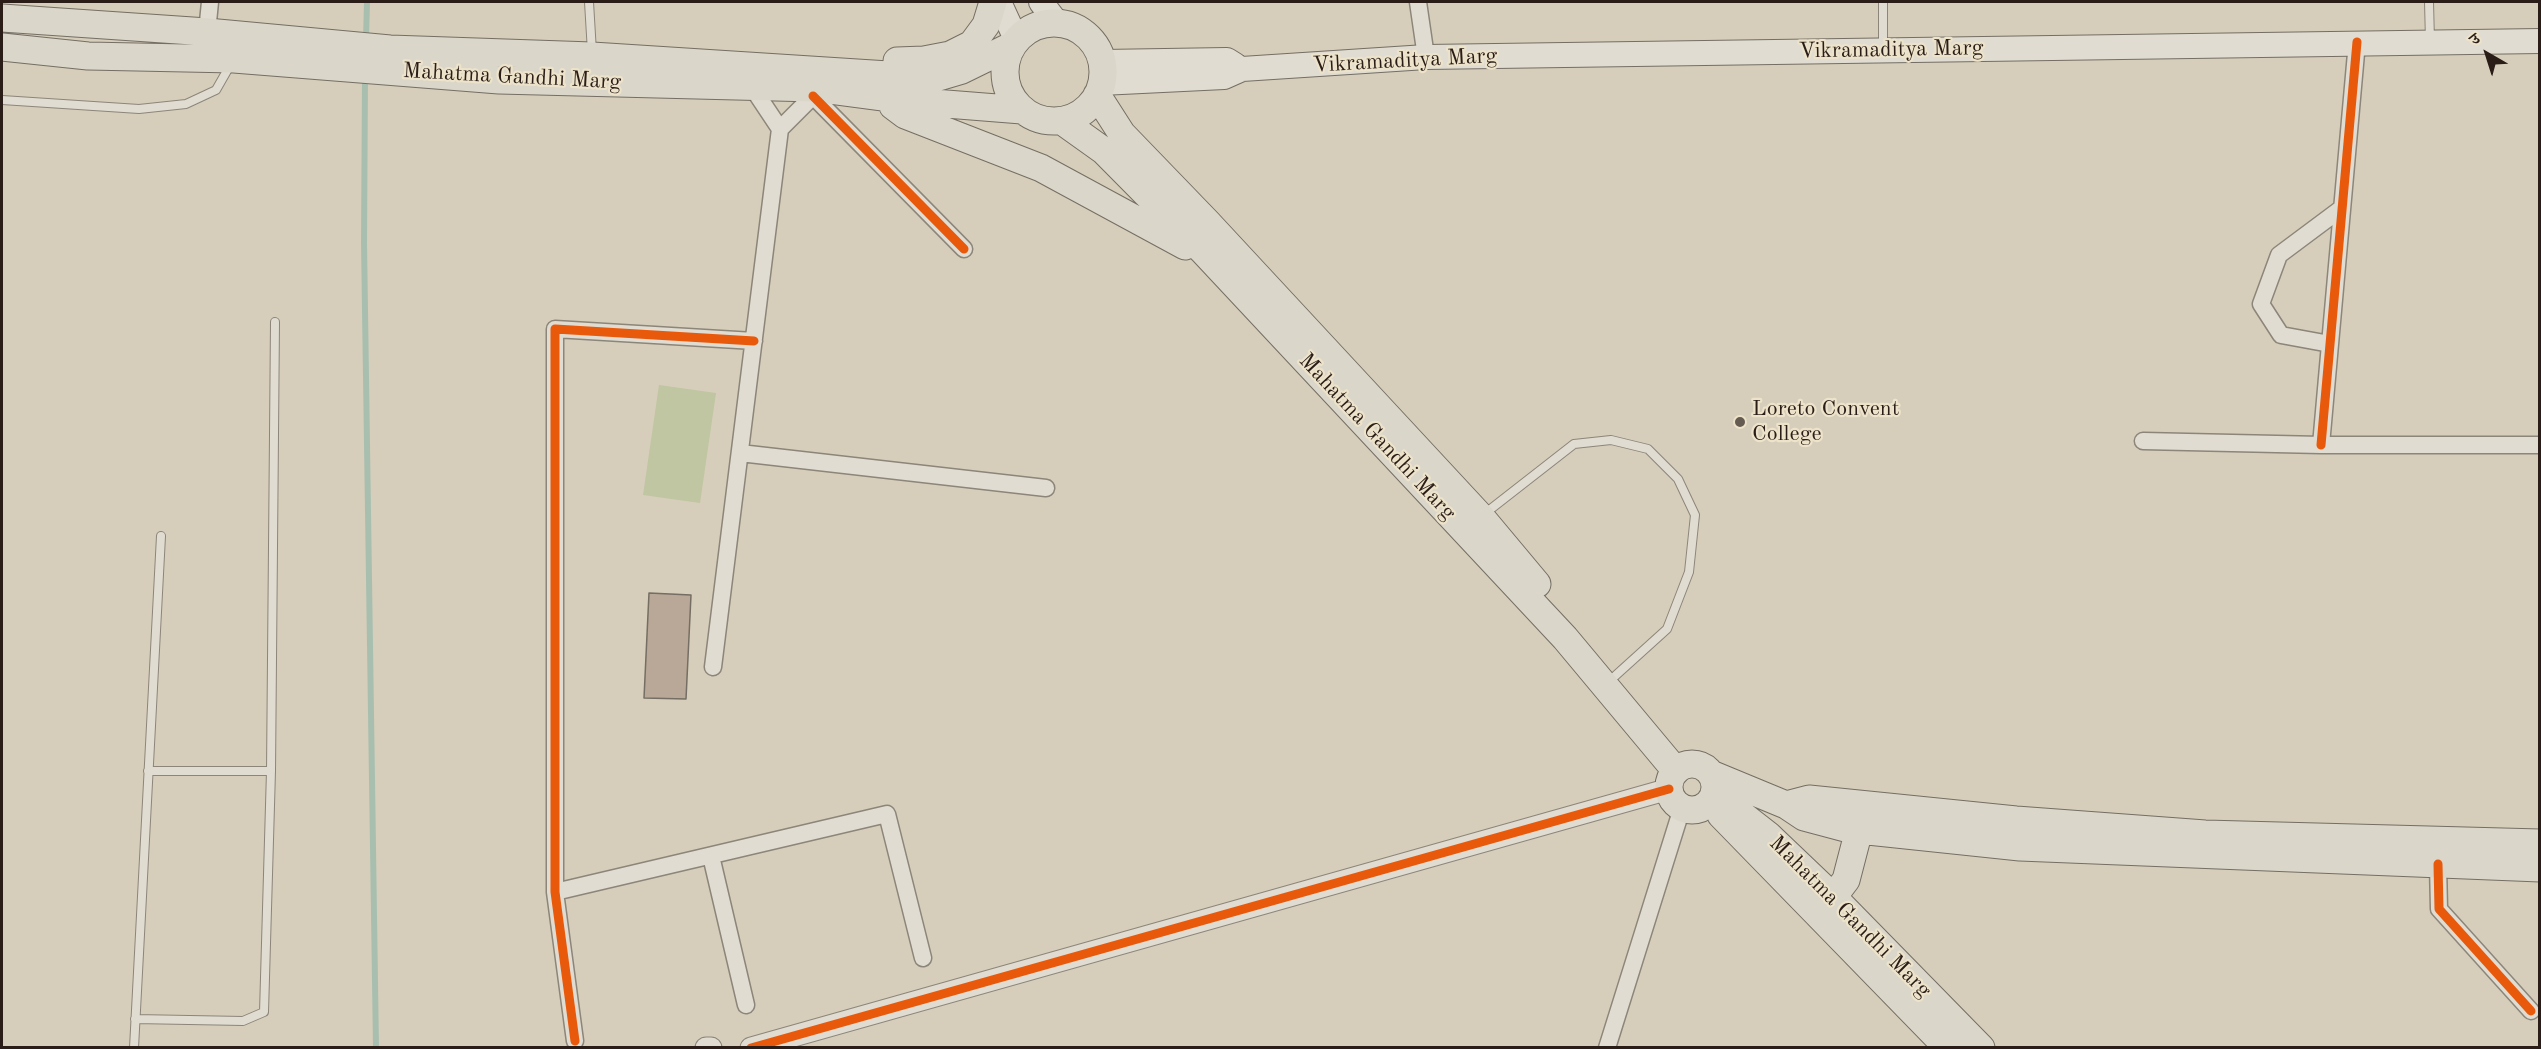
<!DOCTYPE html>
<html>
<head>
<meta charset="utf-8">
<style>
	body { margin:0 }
	#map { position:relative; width:2541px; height:1049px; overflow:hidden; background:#d6ceba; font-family:"Old Standard TT","Noto Serif Devanagari",serif }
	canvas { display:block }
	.frame { position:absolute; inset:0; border:3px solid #2a1d17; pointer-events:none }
	.north { position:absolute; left:2457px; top:24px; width:60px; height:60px; -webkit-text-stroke:4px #ede3ca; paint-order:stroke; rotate:321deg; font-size:16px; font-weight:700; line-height:24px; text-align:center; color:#2a1d17 }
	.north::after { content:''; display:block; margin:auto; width:21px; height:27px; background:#2a1d17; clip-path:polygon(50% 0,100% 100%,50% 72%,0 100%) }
</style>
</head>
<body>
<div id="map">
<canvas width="2541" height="1049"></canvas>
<div class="frame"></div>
<div class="north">उ</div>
</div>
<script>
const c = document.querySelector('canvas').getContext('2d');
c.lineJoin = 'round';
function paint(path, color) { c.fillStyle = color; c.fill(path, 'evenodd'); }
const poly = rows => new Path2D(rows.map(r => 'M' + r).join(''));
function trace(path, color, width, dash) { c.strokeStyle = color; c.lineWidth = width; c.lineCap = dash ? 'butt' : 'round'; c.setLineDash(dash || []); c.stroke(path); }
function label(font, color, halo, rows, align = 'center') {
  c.font = font + ' "Old Standard TT",serif'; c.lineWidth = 4.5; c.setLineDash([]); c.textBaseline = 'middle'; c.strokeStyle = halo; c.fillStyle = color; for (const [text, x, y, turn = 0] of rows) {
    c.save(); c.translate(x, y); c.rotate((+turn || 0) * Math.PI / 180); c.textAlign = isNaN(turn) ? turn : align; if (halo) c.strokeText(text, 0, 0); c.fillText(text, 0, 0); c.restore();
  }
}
paint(poly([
	[659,385,716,393,700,503,643,495]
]), '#c0c5a2');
trace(poly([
	[366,39,367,2],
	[365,76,364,243,376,1048]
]), '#a8bfb0', 6);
const building = poly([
	[649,593,691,595,686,699,644,698,649,593]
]);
paint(building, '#b9a897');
trace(building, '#746e64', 1.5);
const service = poly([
	[589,2,592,52],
	[2429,2,2430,41],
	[1883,50,1883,2],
	[2,100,139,109,186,104,216,90,232,62],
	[1483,515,1574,444,1611,440,1648,449,1678,479,1695,515,1689,572,1667,629,1615,676],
	[148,771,271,771],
	[135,1019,243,1021,264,1012,271,771,275,322],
	[134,1048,161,536]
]);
const minor = poly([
	[1418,2,1426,57],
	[207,32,210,2],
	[758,87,758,96,780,129,813,96,815,88],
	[813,96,964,249],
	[2330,344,2281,335,2261,304,2279,255,2342,208],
	[2143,441,2321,445,2540,445],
	[2321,445,2357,42],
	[740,453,1046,488],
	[713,667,780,129],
	[711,856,746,1005],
	[2438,864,2439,909,2531,1011],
	[555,892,887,814,923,958],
	[575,1041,555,892,555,329,754,341],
	[1607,1048,1682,808]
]);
const tertiary = poly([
	[706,1048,711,1048],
	[751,1048,1669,789]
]);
const secondary = poly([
	[999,2,1016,39],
	[1041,2,1057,23],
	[1103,62,1227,60,1235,65],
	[1101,83,1224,77,1242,69,1426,57,2540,41]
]);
const primary = poly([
	[2,18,207,32,390,49,592,56,935,78,962,70,1013,45],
	'1005 72a49 49 0 1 1 98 0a49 49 0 1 1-98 0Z',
	[2,47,88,56,234,59,499,80,815,88,921,102,1022,110],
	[897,61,924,60,950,55,972,44,986,25,993,2],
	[1097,95,1122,134,1207,222,1481,517,1537,584],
	[893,106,905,115,1041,168,1185,246],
	[1062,121,1104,151,1204,252,1565,638,1676,771],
	'1669 787a23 23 0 1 1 46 0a23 23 0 1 1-46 0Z',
	[1711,774,1786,805,1804,817,1849,829,2020,847,2540,868],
	[1714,793,1769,836,1833,897,1981,1048],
	[1786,805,1809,799,2016,820,2205,834,2540,843],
	[1721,815,1948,1048],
	[1833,897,1846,880,1859,830]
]);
trace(service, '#8c857a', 10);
trace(minor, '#8c857a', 19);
trace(tertiary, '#8c857a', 23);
trace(secondary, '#746e64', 26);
trace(primary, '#746e64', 29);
trace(service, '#e0dcd1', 8);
trace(minor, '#e0dcd1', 16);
trace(tertiary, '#e0dcd1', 21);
trace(secondary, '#e0dcd1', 24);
trace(primary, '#dad6c9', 27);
trace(poly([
	[813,96,964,249],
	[2321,445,2357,42],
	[2438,864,2439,909,2531,1011],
	[575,1041,555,892,555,329,754,341],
	[751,1048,1669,789]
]), '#e8590c', 9);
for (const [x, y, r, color] of [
	[1740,422,6,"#665b50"]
]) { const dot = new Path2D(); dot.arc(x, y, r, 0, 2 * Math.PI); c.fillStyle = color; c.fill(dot); trace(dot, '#ede3ca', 2); }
label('22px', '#2a1d17', '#ede3ca', [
	["Vikramaditya Marg",1891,50,-1],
	["Vikramaditya Marg",1405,61,-3],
	["Mahatma Gandhi Marg",512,77,3],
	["Mahatma Gandhi Marg",1377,437,47],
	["Mahatma Gandhi Marg",1850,917,45]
]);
label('22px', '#2a1d17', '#ede3ca', [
	["Loreto Convent",1752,409],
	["College",1752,434]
], 'left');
</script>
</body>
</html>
